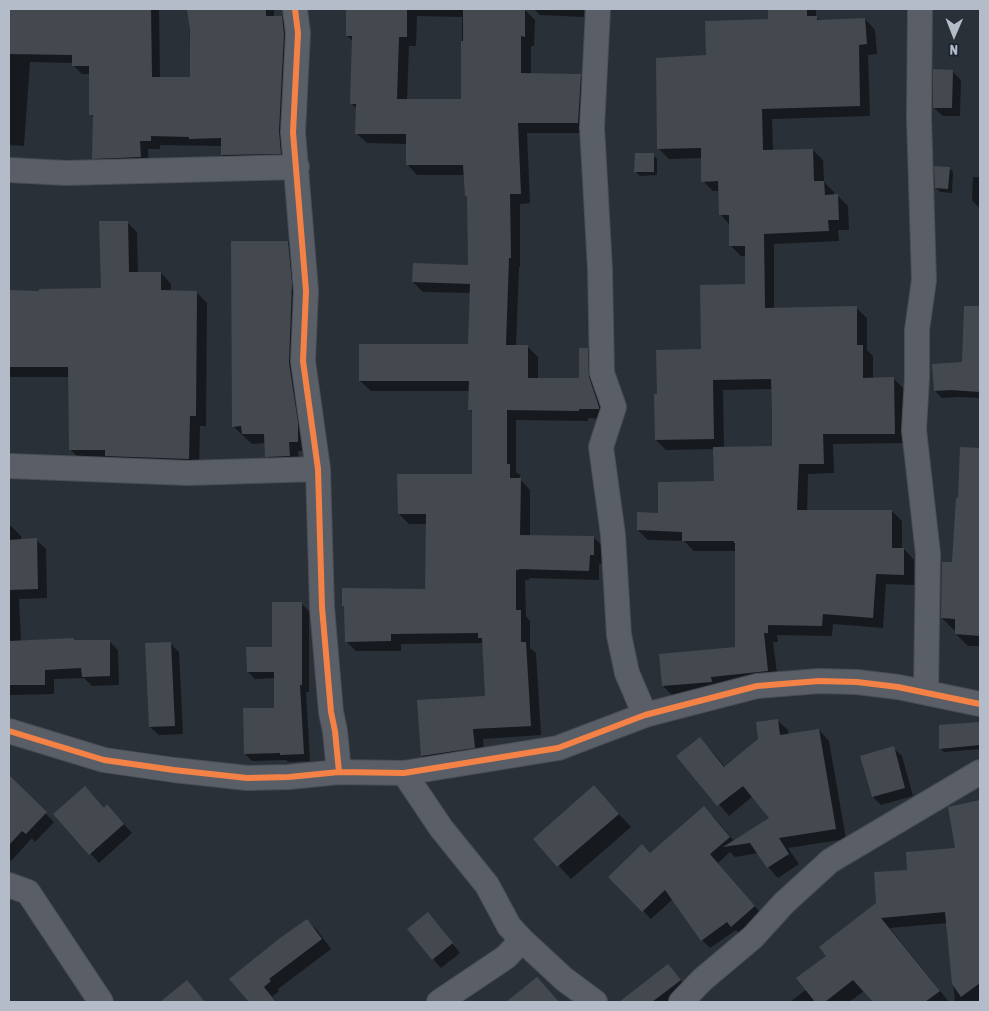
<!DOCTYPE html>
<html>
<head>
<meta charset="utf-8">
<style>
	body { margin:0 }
	#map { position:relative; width:989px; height:1011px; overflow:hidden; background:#2a3038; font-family:"Asap Condensed",sans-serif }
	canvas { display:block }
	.frame { position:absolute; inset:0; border:10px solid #b4bcc9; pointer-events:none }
	.north { position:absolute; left:929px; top:10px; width:50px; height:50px; -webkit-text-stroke:4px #1d2633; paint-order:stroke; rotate:181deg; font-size:14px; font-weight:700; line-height:20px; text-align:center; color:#b4bcc9 }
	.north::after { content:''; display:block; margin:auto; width:18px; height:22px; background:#b4bcc9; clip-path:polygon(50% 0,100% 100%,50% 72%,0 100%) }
</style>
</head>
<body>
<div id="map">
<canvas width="989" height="1011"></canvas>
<div class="frame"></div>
<div class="north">N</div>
</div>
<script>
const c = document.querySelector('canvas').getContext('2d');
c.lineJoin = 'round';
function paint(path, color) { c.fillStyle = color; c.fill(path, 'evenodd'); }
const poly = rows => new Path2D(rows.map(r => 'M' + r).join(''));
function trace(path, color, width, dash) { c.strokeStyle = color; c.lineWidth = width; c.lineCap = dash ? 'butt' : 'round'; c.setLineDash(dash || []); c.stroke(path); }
paint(poly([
	[9,9,159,9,160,78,191,79,189,9,274,9,274,17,282,17,290,26,289,162,231,164,222,155,222,146,160,145,160,149,148,149,149,166,102,167,94,158,94,118,91,114,90,74,82,74,73,65,73,63,30,62,24,146,9,145],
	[381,9,525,10,535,20,534,46,531,46,531,75,580,75,591,85,588,133,527,133,530,203,520,204,520,267,519,267,516,346,528,347,538,357,538,379,580,379,587,349,597,359,609,419,588,418,588,421,516,420,516,472,520,475,520,479,530,490,530,536,593,537,604,547,603,564,599,564,599,580,529,578,529,580,525,580,526,616,530,621,530,648,536,653,541,735,483,739,484,757,432,766,422,756,487,697,483,643,401,644,401,651,356,651,346,641,346,608,343,606,426,591,427,524,409,524,399,514,473,475,473,413,470,409,470,391,371,391,360,381,469,345,471,293,423,292,413,282,469,266,468,198,466,195,465,175,417,175,407,164,407,144,367,143,356,133,357,109,352,104,353,41,347,36,381,11],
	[417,16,462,17,462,101,407,100,409,46,416,46],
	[534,9,584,9,584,17,540,15],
	[769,9,816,9,816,17,821,21,865,19,875,30,877,54,868,55,870,116,772,119,773,151,813,150,823,160,824,182,834,192,834,196,837,195,848,206,849,230,838,230,839,241,774,244,774,309,856,308,867,318,867,350,873,356,873,379,893,378,904,389,905,443,833,444,834,473,808,474,807,512,892,511,902,521,902,549,904,549,914,560,914,585,886,584,883,628,833,624,832,636,777,635,778,642,773,642,778,681,673,696,663,686,737,648,736,551,694,551,684,541,648,540,638,530,659,514,715,483,715,449,666,450,656,440,658,395,703,350,747,285,746,256,741,256,731,246,730,225,720,214,719,191,713,191,703,181,702,158,669,159,659,149,707,56,769,20],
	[772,389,773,447,724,448,723,390],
	[952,71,961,80,960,116,943,116,934,108],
	[653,155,657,159,657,175,640,176,636,172],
	[949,168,953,172,952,193,940,192,936,188],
	[973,177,980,177,980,209,972,200],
	[127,222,137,232,138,273,161,273,171,284,171,292,196,292,207,303,206,426,200,426,199,469,81,460,71,450,70,377,9,377,9,292,41,292,102,289],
	[288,242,297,252,307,451,298,451,299,465,276,466,267,456,266,443,252,444,233,426],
	[963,357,980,361,980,398,959,397,942,398,935,391,963,363],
	[957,502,980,503,980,646,968,646,956,634,956,630,954,630,942,618,953,564],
	[9,526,11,526,21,536,21,540,36,540,46,549,47,598,19,599,21,641,74,639,76,642,109,641,118,650,119,685,92,686,84,678,54,679,54,694,9,695],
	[302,604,309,611,309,692,306,692,310,761,288,762,286,760,252,761,245,754,276,709,276,678,255,679,248,672,273,648],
	[170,643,179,652,183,734,159,735,150,727],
	[777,720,788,730,788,735,819,730,829,741,846,839,788,848,799,864,778,878,768,867,758,853,735,857,730,852,718,863,763,916,740,935,736,930,710,948,702,940,673,899,651,919,610,877,713,816,734,841,770,818,753,796,729,816,678,756,710,749,725,767,759,739],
	[978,724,980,726,980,749,944,752,940,748],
	[893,748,902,756,913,796,881,805,873,797],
	[9,777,54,822,35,842,32,838,11,861,9,859],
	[606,800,631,827,571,879,534,839],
	[980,802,980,1001,978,1002,955,1002,947,923,890,928,949,1002,874,1002,864,991,849,1002,790,1002,807,989,827,956,909,871,956,849,949,808],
	[107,806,132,833,99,863,55,814,104,809],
	[307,921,317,930,331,949,278,989,279,991,272,997,277,1002,250,1002,231,979],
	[436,923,460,953,441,968,433,959],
	[676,974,688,989,671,1002,636,1002,630,995],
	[537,979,558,1002,508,1002]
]), '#0007');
paint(poly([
	[9,9,151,9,152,77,190,77,190,31,187,9,266,9,266,16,282,16,284,34,279,131,281,154,221,155,221,138,189,139,189,137,151,136,151,141,140,141,141,157,92,159,93,115,89,115,89,66,72,66,72,55,9,54],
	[346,9,407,10,407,37,399,37,397,99,461,99,461,41,463,41,463,9,525,9,525,37,521,36,521,73,581,74,578,123,518,123,521,194,510,194,511,258,509,258,506,345,528,345,528,378,579,378,579,348,588,348,589,377,599,407,599,409,579,409,579,411,507,410,507,464,510,464,510,478,521,478,520,535,594,536,594,555,590,555,589,571,519,569,519,570,516,570,516,610,521,610,521,642,526,642,531,726,473,729,475,748,421,756,417,700,485,696,482,638,478,638,478,633,391,634,391,641,345,642,344,606,342,606,342,588,425,589,426,514,398,514,397,474,472,474,472,410,468,410,469,381,359,381,359,344,468,344,470,284,412,282,413,263,468,265,467,196,465,196,463,165,406,165,406,134,355,134,356,104,350,104,352,36,346,36],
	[768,9,807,9,807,16,817,16,817,20,865,18,867,44,859,45,860,106,762,109,763,150,813,149,814,181,824,181,825,195,838,194,839,220,828,220,829,231,764,234,765,308,857,306,857,345,863,345,863,378,894,377,895,434,823,434,824,464,799,464,797,510,892,510,892,548,904,548,904,575,876,574,873,618,823,614,822,626,768,625,768,633,764,633,768,671,711,677,712,682,662,686,659,654,735,647,735,543,734,543,734,541,682,541,682,532,637,530,637,512,658,513,658,482,714,481,713,447,772,446,772,410,771,379,713,380,714,439,655,440,654,394,657,394,656,350,701,349,700,285,745,284,745,246,729,246,729,215,719,215,718,181,701,182,701,148,657,149,656,58,706,55,705,21,768,19],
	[933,69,953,70,952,108,933,108],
	[635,153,654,153,654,172,634,172],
	[934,166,950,167,948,189,935,188],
	[99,221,128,221,129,272,161,272,161,290,197,291,196,416,190,416,189,459,105,456,105,450,69,450,68,367,9,367,9,290,39,291,39,289,101,288],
	[231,241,288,241,292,283,289,363,298,422,298,442,289,442,290,456,265,457,264,434,242,434,241,426,232,427],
	[964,306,980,306,980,392,951,390,934,391,932,364,962,362],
	[960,447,980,448,980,636,955,634,955,619,941,618,942,562,952,562,956,498,958,498],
	[37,538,38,589,9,590,9,540],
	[272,602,302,602,302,685,300,685,304,754,280,755,280,753,244,754,243,708,274,708,274,672,247,672,246,647,272,647],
	[74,638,74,640,110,640,110,676,82,677,81,668,45,670,45,685,9,685,9,641],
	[171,642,175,726,149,727,145,643],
	[778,719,780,735,819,729,836,829,779,838,789,854,767,868,750,843,723,847,769,818,743,786,717,806,676,756,700,737,724,767,758,739,756,722],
	[979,722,980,745,939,749,939,725],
	[894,746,905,788,872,797,860,756],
	[9,775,47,812,26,834,22,831,9,845],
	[594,785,619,814,557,867,533,839],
	[85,786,104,808,107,804,124,824,89,855,53,814],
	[980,800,980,983,961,997,952,984,945,912,881,918,940,991,925,1002,873,1002,853,980,825,1002,815,1002,796,978,826,956,819,947,876,903,874,872,907,870,906,852,955,848,948,807],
	[704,806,730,837,710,854,755,906,731,927,727,922,701,941,665,890,642,912,608,877,642,844,650,853],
	[428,912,453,943,432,960,407,929],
	[307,919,322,939,269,979,271,981,264,987,276,1002,249,1002,229,979,280,938],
	[668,964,681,980,652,1002,619,1002],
	[537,977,559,1002,506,1002],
	[187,980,205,1002,160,1002]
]), '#444950');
const minor = poly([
	[295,9,298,33,293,132,306,291,303,361,318,469,322,607,331,712,335,731,339,772],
	[598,9,592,127,600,269,602,373,614,407,601,447,613,535,619,635,627,673,645,715],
	[920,9,919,118,924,280,917,330,917,377,914,430,928,554,926,692],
	[9,170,66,173,297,167],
	[9,466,188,473,318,469],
	[9,731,104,760,174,770,247,778,289,777,339,772,404,773,558,748,645,715,757,686,819,681,857,682,898,687,980,704],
	[404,773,441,828,487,885,509,926,522,940,564,979,595,1002],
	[9,885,28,892,101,1002],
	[439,1002,506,957,522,940],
	[681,1002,702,980,753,937,784,903,830,861,980,772]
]);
trace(minor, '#484c53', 26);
trace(minor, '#5a5e66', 24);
trace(poly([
	[295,9,298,33,293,132,306,291,303,361,318,469,322,607,331,712,335,731,339,772],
	[9,731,104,760,174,770,247,778,289,777,339,772,404,773,558,748,645,715,757,686,819,681,857,682,898,687,980,704]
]), '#f48246', 6);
</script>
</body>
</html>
